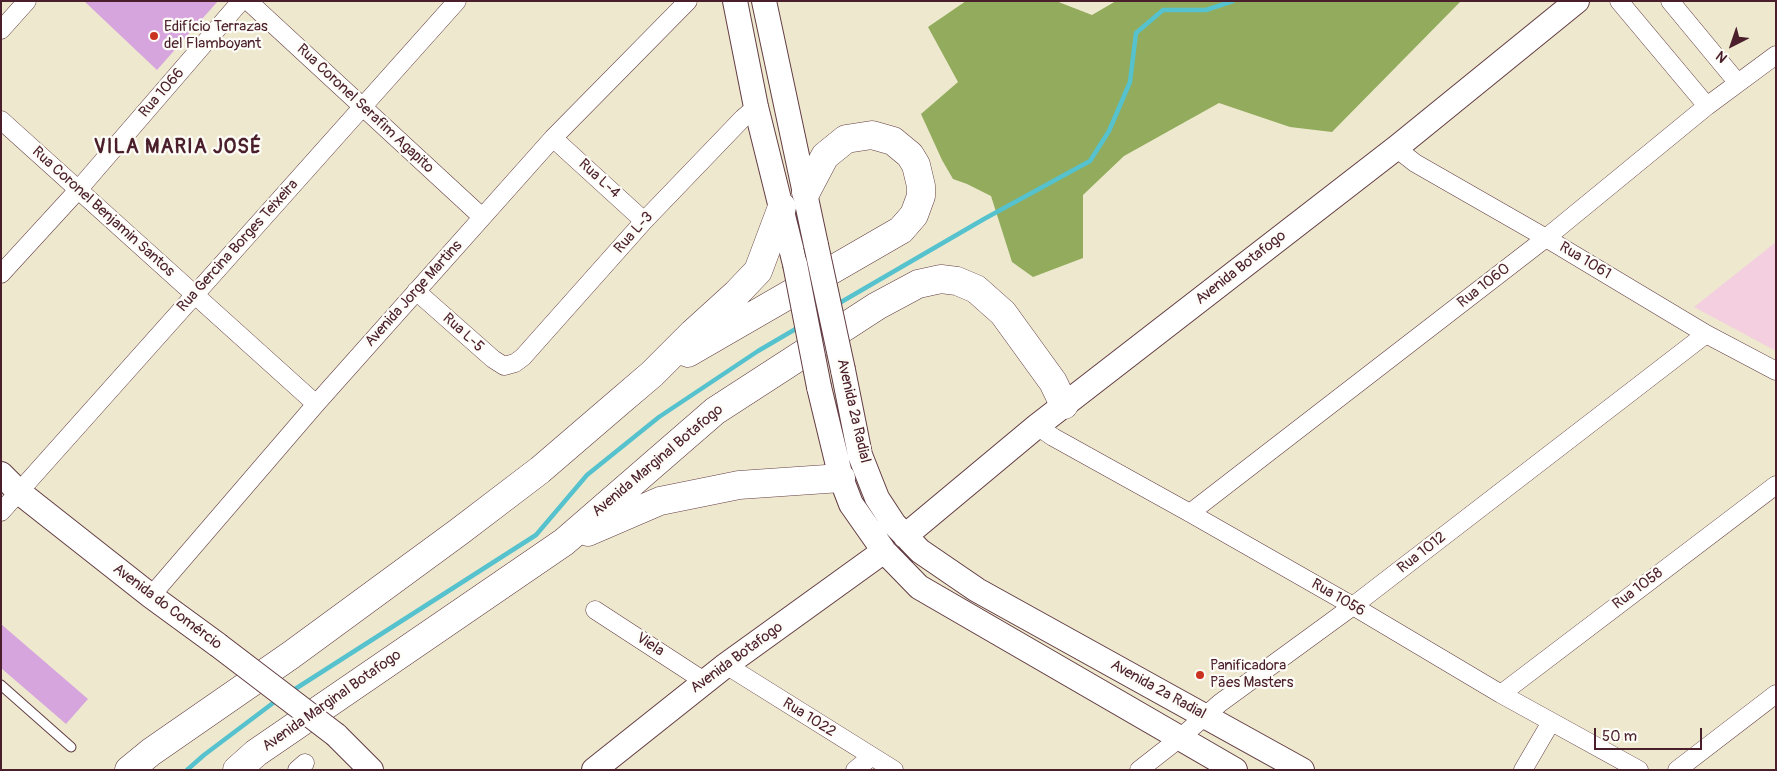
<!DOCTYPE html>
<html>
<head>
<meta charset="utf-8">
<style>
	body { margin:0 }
	#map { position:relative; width:1777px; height:771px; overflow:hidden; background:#eee9ce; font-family:Pangolin,sans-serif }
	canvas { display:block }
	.frame { position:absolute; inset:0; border:2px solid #4a1f2b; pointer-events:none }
	.north { position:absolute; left:1707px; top:20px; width:50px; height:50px; -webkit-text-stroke:4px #fdfcf7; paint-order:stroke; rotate:221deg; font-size:14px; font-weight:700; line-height:20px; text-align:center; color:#4a1f2b }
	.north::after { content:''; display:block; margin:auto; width:18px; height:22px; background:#4a1f2b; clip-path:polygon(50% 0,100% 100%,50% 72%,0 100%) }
	.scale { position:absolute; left:1594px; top:728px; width:108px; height:22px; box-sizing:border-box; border:2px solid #4a1f2b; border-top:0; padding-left:6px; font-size:15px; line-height:18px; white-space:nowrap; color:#4a1f2b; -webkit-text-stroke:4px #fdfcf7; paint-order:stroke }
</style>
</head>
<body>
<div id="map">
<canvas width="1777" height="771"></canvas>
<div class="frame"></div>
<div class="north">N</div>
<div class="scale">50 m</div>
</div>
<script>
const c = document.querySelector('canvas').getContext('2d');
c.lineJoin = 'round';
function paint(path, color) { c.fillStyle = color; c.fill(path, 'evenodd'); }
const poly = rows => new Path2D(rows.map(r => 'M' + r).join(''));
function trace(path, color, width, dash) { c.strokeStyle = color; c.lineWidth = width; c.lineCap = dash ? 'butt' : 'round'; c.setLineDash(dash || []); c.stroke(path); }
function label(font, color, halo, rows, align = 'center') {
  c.font = font + ' Pangolin,sans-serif'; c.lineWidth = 4.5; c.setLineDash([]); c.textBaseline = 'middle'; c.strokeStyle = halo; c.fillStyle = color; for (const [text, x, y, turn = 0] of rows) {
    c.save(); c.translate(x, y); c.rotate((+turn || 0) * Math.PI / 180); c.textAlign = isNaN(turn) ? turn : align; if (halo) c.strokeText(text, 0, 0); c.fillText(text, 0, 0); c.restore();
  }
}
paint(poly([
	[1776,242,1776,351,1694,307]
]), '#f3cfdf');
paint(poly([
	[966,1,1056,1,1092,15,1116,1,1461,1,1332,132,1290,127,1219,103,1124,156,1083,195,1083,258,1033,277,1012,262,991,196,967,184,953,179,942,160,921,114,958,82,928,27]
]), '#92ab5c');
trace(poly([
	[836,305,984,219,1090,161,1109,131,1130,82,1136,33,1163,10,1206,10,1233,1],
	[292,691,536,535,587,475,659,417,758,351,799,327],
	[187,770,204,755,277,700]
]), '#56c2ce', 4.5);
paint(poly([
	[84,1,218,1,157,70],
	[1,624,88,699,66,724,1,668]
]), '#d7a5de');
const lane = poly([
	[1,685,71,747]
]);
const street = poly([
	[248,1,482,217],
	[1619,1,1707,106],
	[1670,1,1737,82],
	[1,30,27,1],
	[1,120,316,404],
	[553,138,644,221],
	[1396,148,1415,163,1546,238,1706,334,1776,371],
	[1,274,78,190,241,1],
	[416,291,493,359,504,366,515,363,523,357,644,221,743,118,756,107],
	[1037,426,1053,437,1190,513,1353,606,1501,694,1639,770],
	[1,512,457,1],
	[1190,513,1546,238,1707,106,1776,55],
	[151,596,316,404,553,138,688,1],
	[595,610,704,681],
	[726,665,894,770],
	[1501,694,1776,485],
	[297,770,305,763],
	[855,770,871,757],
	[1139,770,1180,738,1220,703,1353,606,1706,334],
	[1523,770,1551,722],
	[1677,770,1776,694]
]);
const secondary = poly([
	[735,1,756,107,795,264],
	[764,1,816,245],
	[843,370,860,455,877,498,894,524,920,551,977,590,1302,770],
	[819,387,841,478,851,504,884,551,919,587,1235,770],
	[1,474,19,492,151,596,218,645],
	[905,536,1037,426,1396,148,1577,1],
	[336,735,371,770],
	[594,770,726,665,884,551]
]);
const primary = poly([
	[688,353,901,230,914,215,921,196,921,186,916,165,910,155,893,141,872,135,846,139,825,156,806,192],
	[588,532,660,501,739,485,841,478],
	[129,770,151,752,291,655,460,531,540,470,618,403,652,374,693,333,737,293,758,271,782,207],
	[237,770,256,753,564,542,715,411,877,306,918,284,941,279,957,281,976,289,1003,313,1053,382,1064,405]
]);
trace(lane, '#633d43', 11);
trace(street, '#633d43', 19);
trace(secondary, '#633d43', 26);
trace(primary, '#633d43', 29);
trace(lane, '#fff', 9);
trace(street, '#fff', 18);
trace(secondary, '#fff', 24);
trace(primary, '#fff', 28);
const secondaryBridge = poly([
	[816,245,843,370],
	[795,264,819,387],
	[218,645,336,735]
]);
trace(secondaryBridge, '#633d43', 26, []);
trace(secondaryBridge, '#fff', 24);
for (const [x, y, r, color] of [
	[154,36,5,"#c8321e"],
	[1200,675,5,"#c8321e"]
]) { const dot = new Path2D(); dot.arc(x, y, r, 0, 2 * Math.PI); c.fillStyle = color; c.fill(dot); trace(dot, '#fdfcf7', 2); }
label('15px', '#4a1f2b', '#fdfcf7', [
	["Edifício Terrazas",164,27],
	["del Flamboyant",164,44],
	["Panificadora",1210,666],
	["Pães Masters",1210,683]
], 'left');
label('15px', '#4a1f2b', '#fdfcf7', [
	["Rua 1066",162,93,-49],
	["Rua Coronel Serafim Agapito",365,109,43],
	["Rua L-4",599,179,42],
	["Rua Coronel Benjamin Santos",103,212,42],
	["Rua L-3",634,233,-48],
	["Rua Gercina Borges Teixeira",238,246,-48],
	["Rua 1061",1585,261,31],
	["Avenida Botafogo",1241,268,-38],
	["Rua 1060",1484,286,-38],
	["Avenida Jorge Martins",414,294,-48],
	["Rua L-5",463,333,42],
	["Avenida 2ª Radial",853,411,77],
	["Avenida Marginal Botafogo",658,461,-40],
	["Rua 1012",1422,553,-38],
	["Rua 1058",1638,589,-37],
	["Rua 1056",1338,598,30],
	["Avenida do Comércio",167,607,37],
	["Viela",650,645,33],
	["Avenida Botafogo",737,658,-36],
	["Avenida 2ª Radial",1158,690,29],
	["Avenida Marginal Botafogo",332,701,-35],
	["Rua 1022",809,718,32]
]);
c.letterSpacing = '1px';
label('bold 20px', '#4a1f2b', '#fdfcf7', [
	["VILA MARIA JOSÉ",178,148]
]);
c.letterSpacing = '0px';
</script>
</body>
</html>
